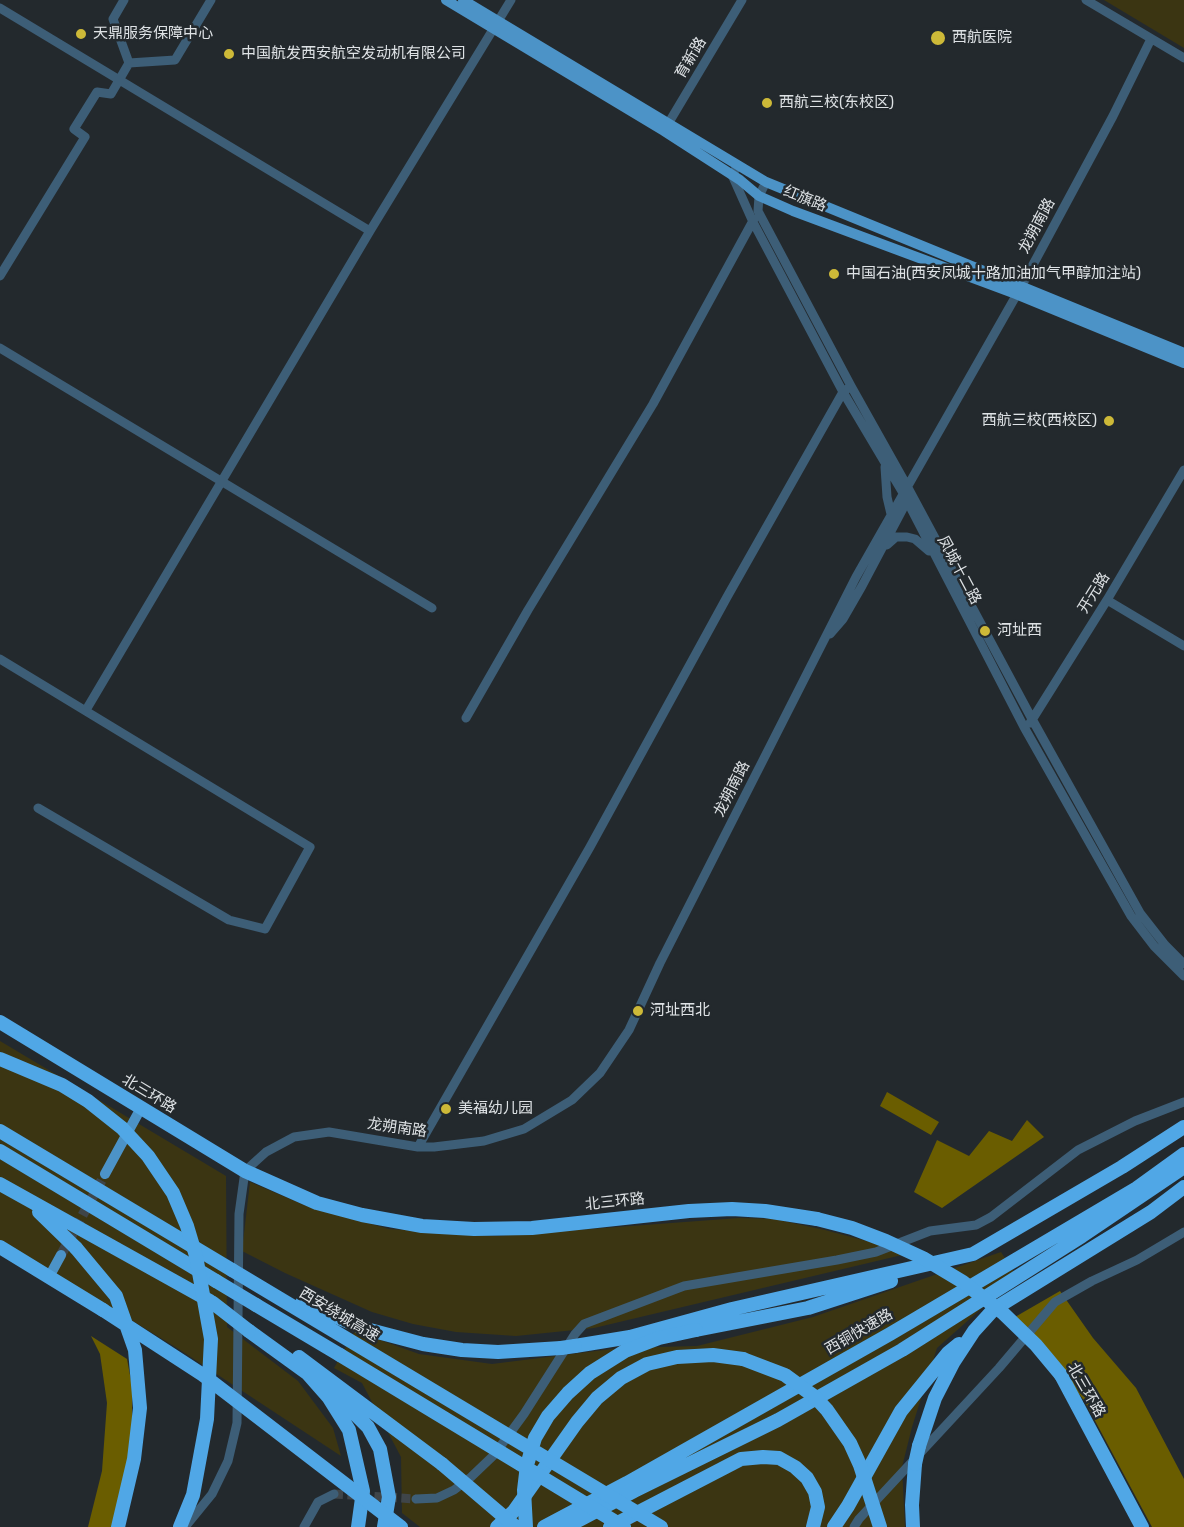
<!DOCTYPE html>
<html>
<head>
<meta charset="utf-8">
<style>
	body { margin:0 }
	canvas { display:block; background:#23292d }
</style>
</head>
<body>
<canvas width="1184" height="1527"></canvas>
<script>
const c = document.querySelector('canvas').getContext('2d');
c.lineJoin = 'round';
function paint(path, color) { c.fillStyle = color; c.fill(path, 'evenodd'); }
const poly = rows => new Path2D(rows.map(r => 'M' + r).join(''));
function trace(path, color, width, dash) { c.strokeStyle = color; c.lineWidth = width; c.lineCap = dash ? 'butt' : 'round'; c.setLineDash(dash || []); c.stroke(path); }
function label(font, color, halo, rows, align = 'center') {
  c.font = font + ' Rubik,"Noto Sans SC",sans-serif'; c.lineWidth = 5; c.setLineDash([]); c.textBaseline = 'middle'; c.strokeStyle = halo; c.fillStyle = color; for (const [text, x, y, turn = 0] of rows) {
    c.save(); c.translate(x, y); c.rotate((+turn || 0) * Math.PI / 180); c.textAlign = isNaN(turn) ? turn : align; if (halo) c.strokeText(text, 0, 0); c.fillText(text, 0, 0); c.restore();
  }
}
paint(poly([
	[1104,0,1184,0,1184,48],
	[0,1041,226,1176,227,1327,298,1381,333,1428,341,1456,177,1348,0,1240],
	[250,1182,304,1205,389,1229,496,1236,739,1218,774,1219,825,1230,874,1243,902,1255,594,1328,516,1336,456,1332,413,1324,372,1312,285,1273,242,1251],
	[1001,1252,1017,1277,937,1348,912,1427,902,1467,905,1527,420,1527,402,1513,401,1457,362,1383,334,1368,355,1331,419,1354,492,1364,620,1348,697,1346,813,1317]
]), '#3b3512');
paint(poly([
	[887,1092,939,1122,931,1135,880,1106],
	[1027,1120,1044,1137,942,1208,914,1192,937,1140,969,1156,989,1131,1012,1141],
	[1060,1291,1093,1338,1136,1388,1184,1479,1184,1527,1152,1527,1085,1402,1048,1351,1015,1317],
	[91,1336,127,1359,132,1386,132,1443,115,1527,88,1527,102,1471,107,1403,100,1354]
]), '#6a5d00');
trace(poly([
	[334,1494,416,1499]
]), '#3f4549', 9, [9, 4.5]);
trace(poly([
	[61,1255,105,1174]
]), '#3f4549', 10, [10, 5]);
trace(poly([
	[1086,0,1184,58],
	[0,8,370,231],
	[129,63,175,60,211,0],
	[665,129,742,0],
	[738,165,732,175,753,222,843,392,903,493,1024,727,1131,916,1154,946,1184,976],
	[766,182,759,196,758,211,851,386,907,486,1032,719,1140,913,1165,945,1184,964],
	[0,276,85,137,74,129,97,92,111,94,129,63,113,19,124,0],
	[0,348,432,608],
	[885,467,887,497,891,514],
	[887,545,896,537,907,537,915,539,929,551],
	[1107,600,1184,646],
	[830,634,843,619,862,586,907,501],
	[0,659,310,847,265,929,229,920,38,808],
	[86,710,370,231,511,0],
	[466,718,528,610,653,404,754,219],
	[1030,723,1107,600,1184,470],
	[418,1147,590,847,727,597,843,392,847,389],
	[416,1499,437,1498,454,1490,471,1477,494,1455,524,1414,575,1334,584,1324,684,1286,837,1260,876,1252,930,1231,976,1225,991,1217,1078,1150,1135,1121,1184,1102],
	[185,1527,212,1494,228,1461,237,1423,239,1214,245,1171,266,1152,294,1137,329,1132,418,1147,434,1147,484,1141,524,1129,572,1100,600,1073,629,1030,660,963,856,577,1021,287,1113,116,1151,39],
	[304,1527,318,1502,334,1494],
	[854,1527,859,1519,999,1368,1055,1302,1092,1281,1137,1260,1184,1232]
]), '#3d5e77', 9);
trace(poly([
	[446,0,664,131,740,180,759,196,793,211,1016,294,1184,363],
	[463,0,766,182,1184,353],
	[105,1174,141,1108],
	[49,1277,61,1255]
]), '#4c93c7', 10);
trace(poly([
	[0,1022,245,1171,317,1203,362,1215,422,1226,474,1229,532,1228,689,1211,732,1209,765,1211,817,1219],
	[0,1131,232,1270],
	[0,1151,216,1281],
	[0,1184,210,1301],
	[39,1212,76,1248],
	[0,1247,103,1310],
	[302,1303,366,1329,423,1344,462,1350,498,1352,561,1348],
	[256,1305,340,1355],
	[696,1330,808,1308,891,1281],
	[249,1331,307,1373,329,1398,349,1430,363,1491,358,1527],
	[575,1346,630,1337,732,1309,973,1254,1122,1167,1184,1127],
	[299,1357,442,1464],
	[1061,1375,1142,1527],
	[329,1391,346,1405,368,1427,380,1449,389,1497,384,1527],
	[919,1446,935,1398,953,1363,974,1331,994,1309,1151,1212,1184,1187],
	[497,1527,514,1511,577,1422,597,1398,621,1378,647,1364,677,1357,713,1355,743,1359],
	[544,1527,627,1483,890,1334,1137,1188,1184,1154],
	[566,1527,634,1491,778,1420,902,1350,1082,1236,1184,1167],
	[610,1527,741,1459,763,1457,779,1458,795,1467,807,1478,815,1492,818,1507,813,1527],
	[834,1527,848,1506,901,1411,948,1353,959,1344],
	[913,1527,912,1505,915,1464]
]), '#50a7e6', 14);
trace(poly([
	[0,1059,62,1085,88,1101,122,1128,148,1156,173,1193,187,1226,196,1256,211,1339,207,1419,193,1495,180,1527],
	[817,1219,852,1228,886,1241,923,1258,963,1282,1003,1313,1036,1345,1061,1375],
	[76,1248,116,1296,135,1350,140,1408,134,1459,118,1527],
	[232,1270,661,1527],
	[216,1281,256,1305],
	[213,1303,249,1331],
	[103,1310,203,1375,401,1527],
	[561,1348,575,1346],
	[340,1355,624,1527],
	[743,1359,785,1375,815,1397,827,1410,850,1443,860,1465,880,1527],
	[442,1464,516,1527],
	[915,1464,919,1446],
	[526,1527,524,1490,527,1465,535,1438,548,1416,568,1393,590,1373,625,1351,659,1338,696,1330]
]), '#50a7e6', 14);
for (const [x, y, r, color] of [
	[81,34,6,"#cdb938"],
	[938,38,8,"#cdb938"],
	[229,54,6,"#cdb938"],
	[767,103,6,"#cdb938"],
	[834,274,6,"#cdb938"],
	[1109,421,6,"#cdb938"],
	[985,631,6,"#cdb938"],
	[638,1011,6,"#cdb938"],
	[446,1109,6,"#cdb938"]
]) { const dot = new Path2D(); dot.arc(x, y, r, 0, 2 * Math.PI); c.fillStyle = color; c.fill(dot); trace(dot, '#23292d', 2); }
label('15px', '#dee2e5', '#23292d', [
	["天鼎服务保障中心",93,34],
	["西航医院",952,38],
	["中国航发西安航空发动机有限公司",241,54],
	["西航三校(东校区)",779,103],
	["中国石油(西安凤城十路加油加气甲醇加注站)",846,274],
	["西航三校(西校区)",1097,421,"right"],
	["河址西",997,631],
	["河址西北",650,1011],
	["美福幼儿园",458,1109]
], 'left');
label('15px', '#dee2e5', '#23292d', [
	["育新路",691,58,-59],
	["红旗路",805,199,22],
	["龙朔南路",1037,226,-62],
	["凤城十二路",959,570,62],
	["开元路",1094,593,-58],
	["龙朔南路",732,789,-63],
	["北三环路",149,1094,31],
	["龙朔南路",397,1128,8],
	["北三环路",615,1202,-6],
	["西安绕城高速",339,1315,31],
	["西铜快速路",859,1332,-30],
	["北三环路",1086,1390,60]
]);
</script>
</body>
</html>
